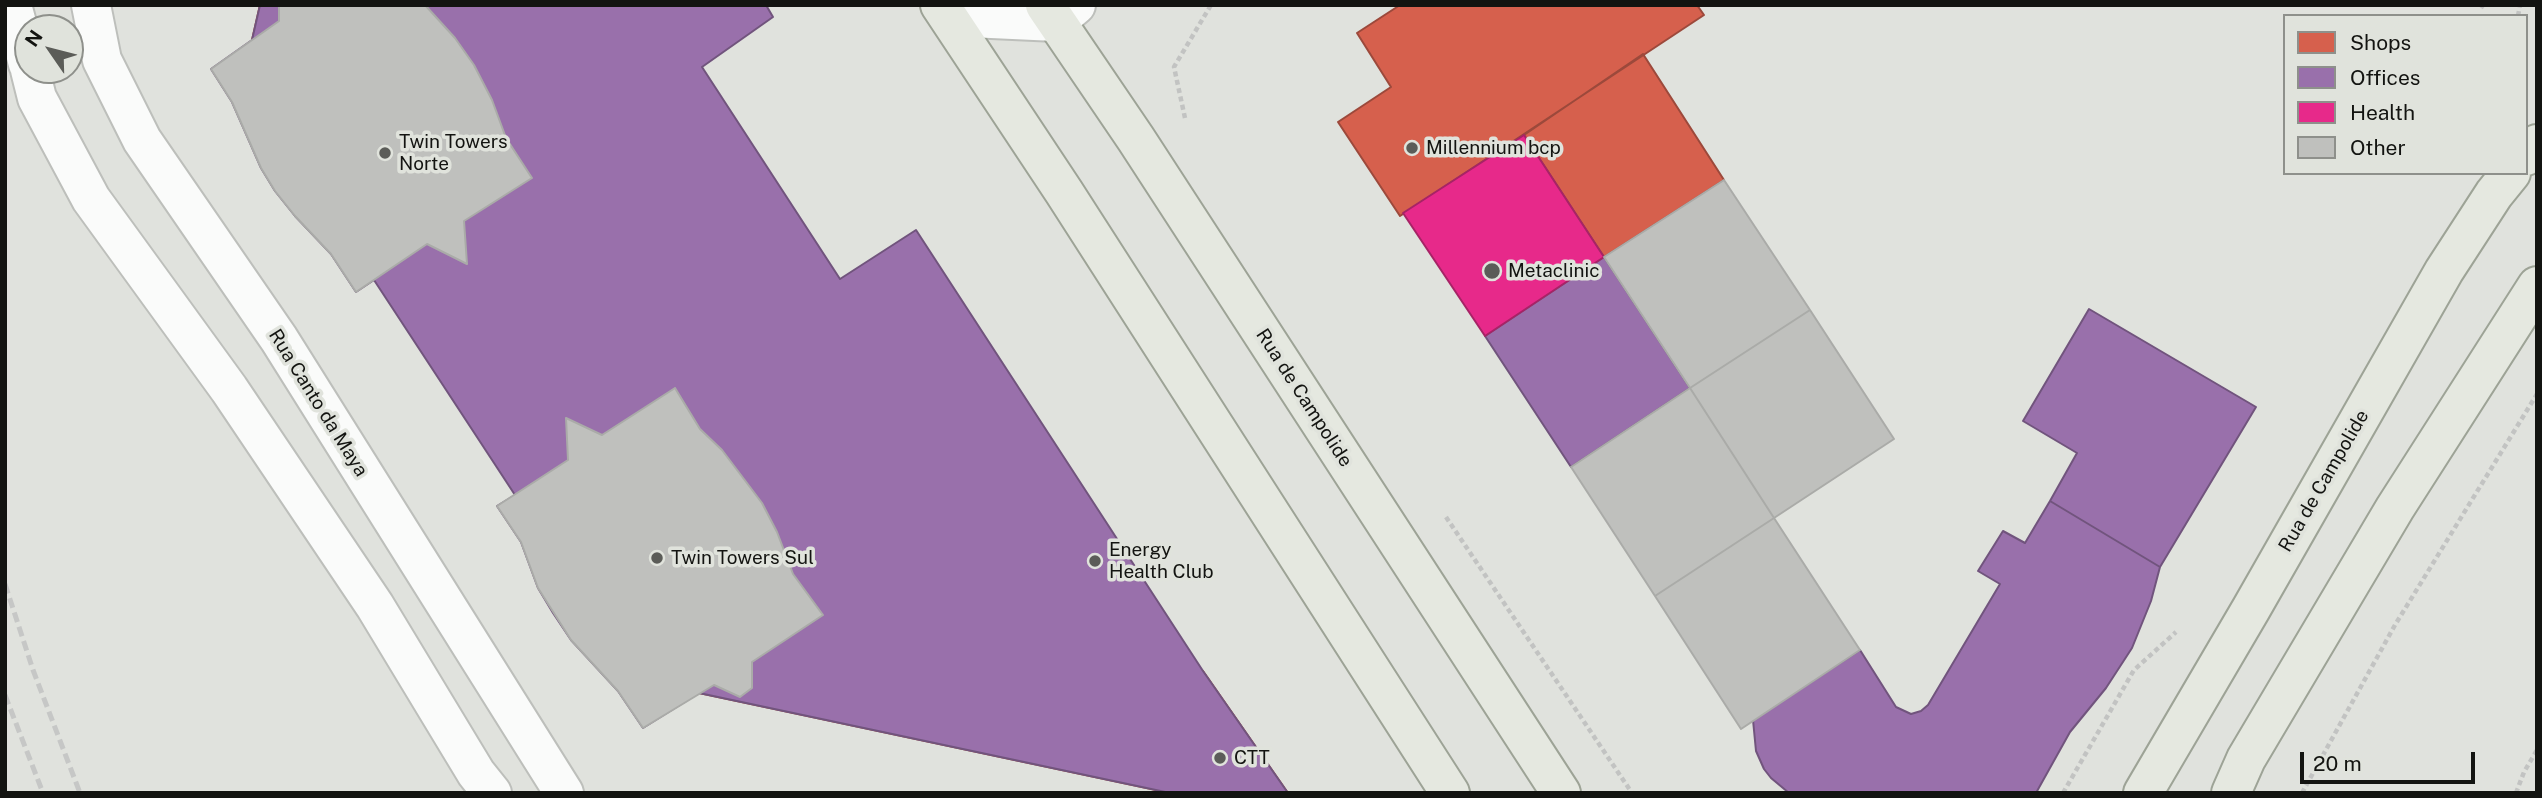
<!DOCTYPE html>
<html>
<head>
<meta charset="utf-8">
<style>
	body { margin:0 }
	#map { position:relative; width:2542px; height:798px; overflow:hidden; background:#e0e2dd; font-family:"Public Sans",sans-serif }
	canvas { display:block }
	.frame { position:absolute; inset:0; border:7px solid #131411; pointer-events:none }
	.legend { position:absolute; left:2283px; top:14px; width:245px; height:161px; box-sizing:border-box; background:#e0e3dc; border:2px solid #8e908b; margin:0; padding:9px 12px; list-style:none; font-size:21px; color:#131411 }
	.legend li { display:flex; align-items:center; gap:14px; height:35px }
	.legend b { width:35px; border:2px solid #8e908b }
	.north { position:absolute; left:14px; top:14px; width:70px; height:70px; box-sizing:border-box; background:#e0e3dc; border:2px solid #8e908b; border-radius:50%; rotate:305deg; font-size:19px; font-weight:700; line-height:28px; text-align:center; color:#131411 }
	.north::after { content:''; display:block; margin:auto; width:24px; height:32px; background:#5b5c58; clip-path:polygon(50% 0,100% 100%,50% 72%,0 100%) }
	.scale { position:absolute; left:2300px; top:752px; width:175px; height:32px; box-sizing:border-box; border:4px solid #131411; border-top:0; padding-left:9px; font-size:21px; line-height:24px; white-space:nowrap; color:#131411; -webkit-text-stroke:5px #e0e3dc; paint-order:stroke }
</style>
</head>
<body>
<div id="map">
<canvas width="2542" height="798"></canvas>
<div class="frame"></div>
<ul class="legend">
<li><b style="height:19px;background:#d6604d"></b>Shops</li>
<li><b style="height:19px;background:#9970ab"></b>Offices</li>
<li><b style="height:19px;background:#e7298a"></b>Health</li>
<li><b style="height:19px;background:#bfc0bd"></b>Other</li>
</ul>
<div class="north">N</div>
<div class="scale">20 m</div>
</div>
<script>
const c = document.querySelector('canvas').getContext('2d');
c.lineJoin = 'round';
function paint(path, color) { c.fillStyle = color; c.fill(path, 'evenodd'); }
const poly = rows => new Path2D(rows.map(r => 'M' + r).join(''));
function trace(path, color, width, dash) { c.strokeStyle = color; c.lineWidth = width; c.lineCap = dash ? 'butt' : 'round'; c.setLineDash(dash || []); c.stroke(path); }
function label(font, color, halo, rows, align = 'center') {
  c.font = font + ' "Public Sans",sans-serif'; c.lineWidth = 7; c.setLineDash([]); c.textBaseline = 'middle'; c.strokeStyle = halo; c.fillStyle = color; for (const [text, x, y, turn = 0] of rows) {
    c.save(); c.translate(x, y); c.rotate((+turn || 0) * Math.PI / 180); c.textAlign = isNaN(turn) ? turn : align; if (halo) c.strokeText(text, 0, 0); c.fillText(text, 0, 0); c.restore();
  }
}
const shops = poly([
	[260,5,279,5,279,21,252,40,260,5],
	[1400,5,1697,5,1704,15,1400,216,1338,122,1391,87,1357,33,1400,5],
	[1643,54,1724,180,1604,257,1524,135,1643,54],
	[793,574,1190,655,1187,667,1203,671,1288,793,1170,793,699,693,714,685,740,697,752,688,752,662,823,615,793,574]
]);
paint(shops, '#d6604d');
trace(shops, '#9c493b', 2);
const offices = poly([
	[260,5,766,5,773,17,702,67,840,279,916,230,1203,671,1288,793,1170,793,699,693,643,728,618,691,571,640,553,613,538,588,521,542,497,506,515,495,374,280,356,292,331,254,295,216,275,191,261,168,232,102,211,69,252,40,260,5],
	[1604,257,1690,388,1571,467,1485,336,1604,257],
	[2089,309,2256,407,2160,567,2050,501,2077,453,2023,421,2089,309],
	[2050,501,2160,567,2151,601,2132,648,2106,688,2070,732,2036,793,1789,793,1771,778,1764,769,1756,751,1753,720,1860,650,1896,707,1911,714,1921,711,1928,705,2000,584,1978,571,2003,531,2025,543,2050,501]
]);
paint(offices, '#9970ab');
trace(offices, '#71547d', 2);
const health = poly([
	[1524,135,1604,257,1485,336,1403,213,1524,135]
]);
paint(health, '#e7298a');
trace(health, '#a72366', 2);
const building = poly([
	[279,5,425,5,455,38,474,65,492,100,506,138,532,178,464,221,467,264,427,244,356,292,331,254,295,216,275,191,261,168,232,102,211,69,279,21,279,5],
	[1724,180,1810,310,1690,388,1604,257,1724,180],
	[1810,310,1894,439,1774,518,1690,388,1810,310],
	[675,388,700,429,722,450,762,503,777,532,793,574,823,615,752,662,752,688,740,697,714,685,643,728,618,691,571,640,538,588,521,542,497,506,568,460,566,418,602,435,675,388],
	[1690,388,1774,518,1655,596,1571,467,1690,388],
	[1774,518,1860,650,1741,729,1655,596,1774,518]
]);
paint(building, '#bfc0bd');
trace(building, '#aaaba8', 2);
const minor = poly([
	[12,5,28,64],
	[91,5,102,60,142,140,279,339,564,793],
	[949,17,1056,22,1076,5],
	[30,70,37,98,91,199,229,389,375,606,476,773,492,793]
]);
const major = poly([
	[940,5,1064,192,1450,793],
	[1045,5,1136,139,1561,793],
	[2526,156,2537,144],
	[2143,793,2251,609,2444,271,2494,194,2511,173],
	[2231,793,2246,759,2395,508,2537,286]
]);
trace(minor, '#bdbfbb', 42);
trace(major, '#9da396', 42);
trace(poly([
	[2481,8,2483,5],
	[2518,16,2520,5],
	[1185,118,1174,67,1211,5],
	[1446,517,1632,793],
	[2063,793,2134,670,2176,632],
	[2302,793,2395,625,2537,394],
	[2516,793,2524,772,2537,750]
]), '#c2c3c2', 4.5, [5, 3.5]);
trace(minor, '#fafbfa', 38);
trace(major, '#e5e8e0', 38);
trace(poly([
	[5,584,33,670,80,793],
	[5,695,43,793]
]), '#c6c7c6', 5, [10, 5]);
for (const [x, y, r, color] of [
	[1412,148,7,"#5b5c58"],
	[385,153,7,"#5b5c58"],
	[1492,271,9,"#5b5c58"],
	[657,558,7,"#5b5c58"],
	[1095,561,7,"#5b5c58"],
	[1220,758,7,"#5b5c58"]
]) { const dot = new Path2D(); dot.arc(x, y, r, 0, 2 * Math.PI); c.fillStyle = color; c.fill(dot); trace(dot, '#e0e3dc', 2.5); }
label('19px', '#131411', '#e0e3dc', [
	["Twin Towers",399,142],
	["Norte",399,164],
	["Millennium bcp",1426,148],
	["Metaclinic",1508,271],
	["Energy",1109,550],
	["Health Club",1109,572],
	["Twin Towers Sul",671,558],
	["CTT",1234,758]
], 'left');
label('19px', '#131411', '#e0e3dc', [
	["Rua de Campolide",1304,398,57],
	["Rua Canto da Maya",318,403,58],
	["Rua de Campolide",2324,481,-60]
]);
</script>
</body>
</html>
